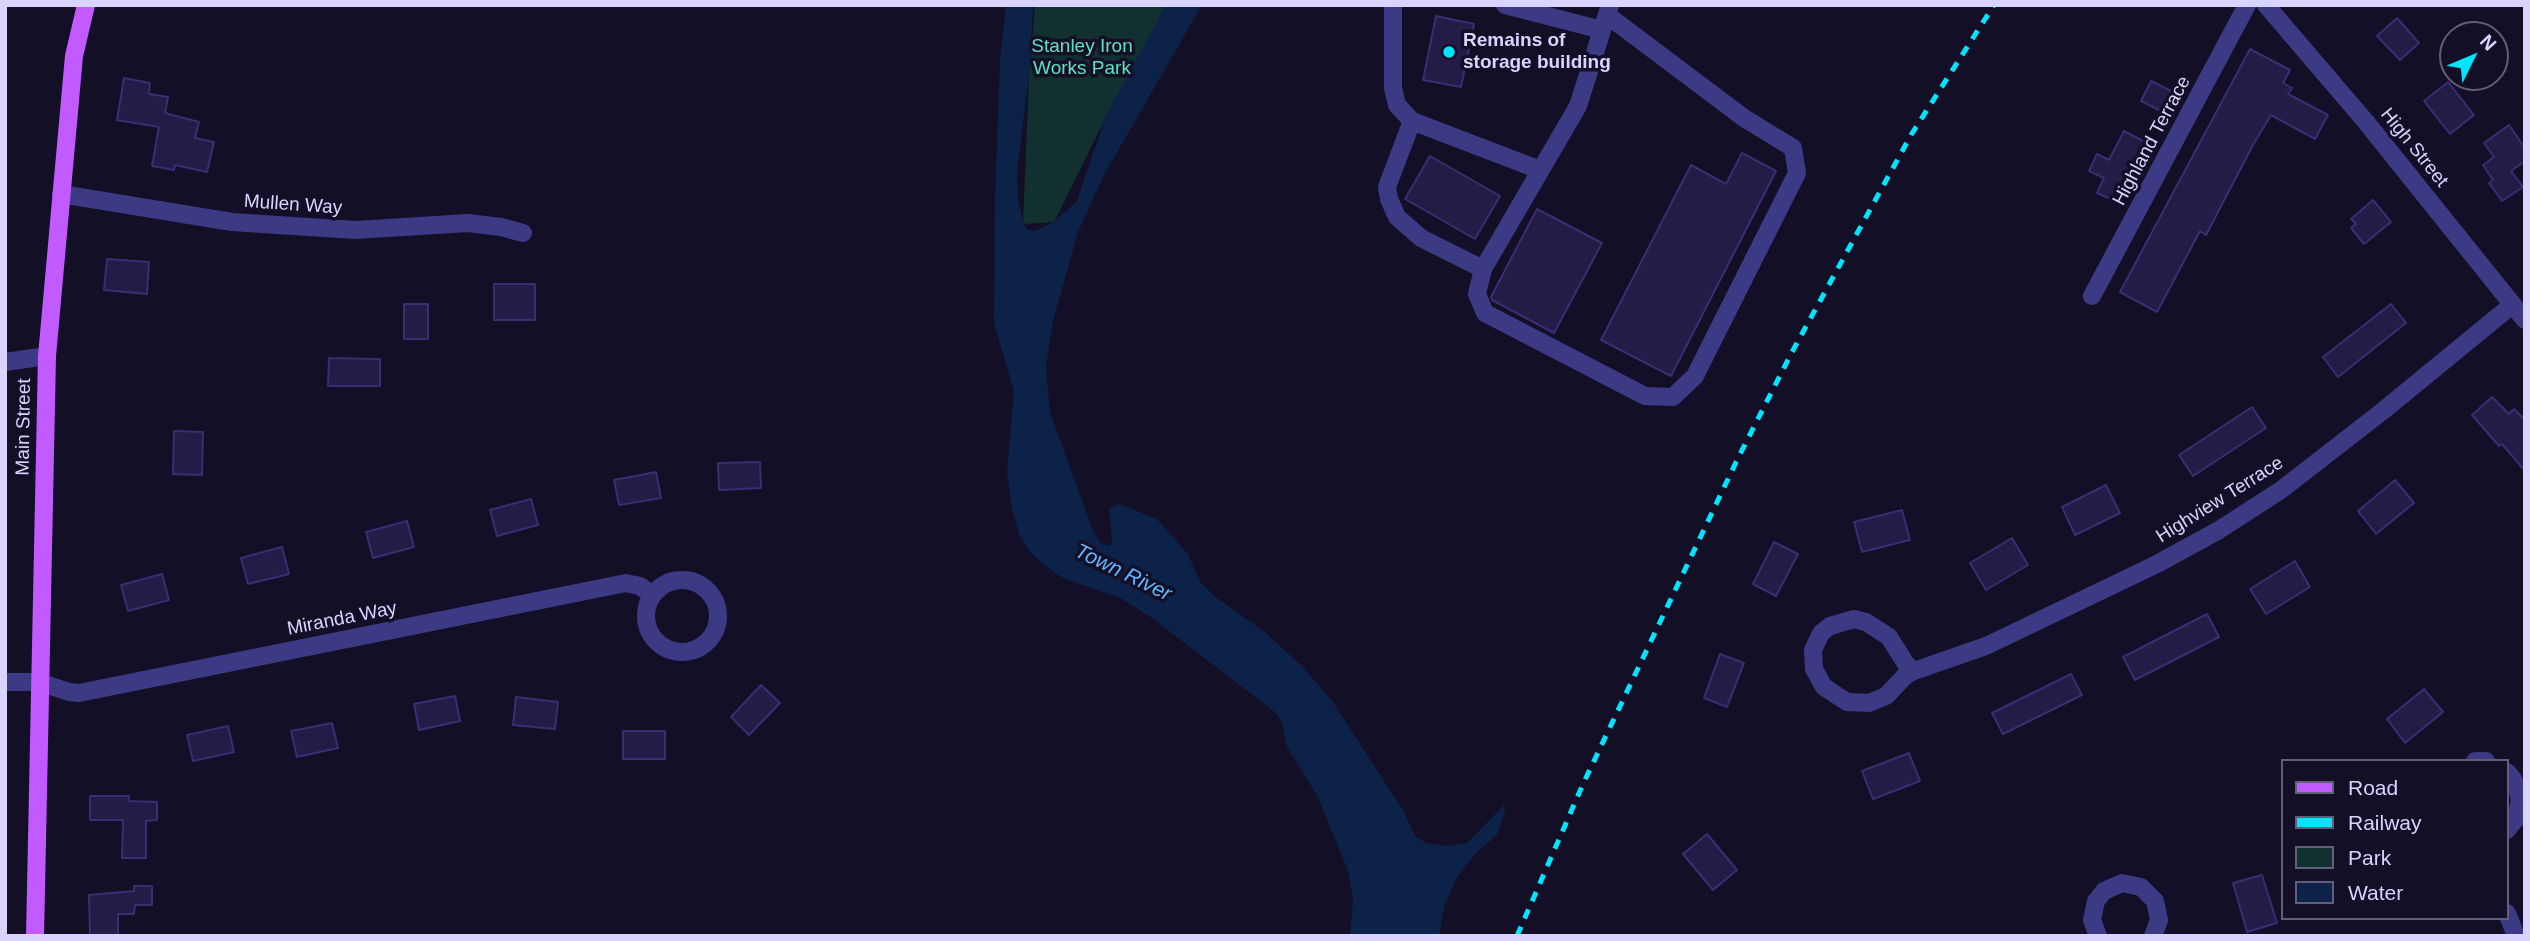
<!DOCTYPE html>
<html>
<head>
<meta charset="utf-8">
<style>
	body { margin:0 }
	#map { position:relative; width:2530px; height:941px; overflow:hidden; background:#130f26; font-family:Helvetica,sans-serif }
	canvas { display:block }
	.frame { position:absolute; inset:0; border:7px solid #d9d4ff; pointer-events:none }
	.legend { position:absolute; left:2281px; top:759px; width:228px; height:161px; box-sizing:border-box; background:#130f26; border:2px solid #625e7d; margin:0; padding:9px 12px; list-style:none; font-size:21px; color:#d9d4ff }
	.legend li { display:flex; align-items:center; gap:14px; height:35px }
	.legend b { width:35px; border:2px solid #625e7d }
	.north { position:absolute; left:2439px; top:21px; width:70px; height:70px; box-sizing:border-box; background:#130f26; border:2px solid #625e7d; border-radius:50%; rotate:47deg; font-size:19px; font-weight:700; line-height:28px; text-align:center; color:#d9d4ff }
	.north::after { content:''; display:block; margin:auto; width:24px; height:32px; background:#00e5ff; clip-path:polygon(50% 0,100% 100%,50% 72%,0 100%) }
</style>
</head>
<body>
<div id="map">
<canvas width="2530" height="941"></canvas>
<div class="frame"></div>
<ul class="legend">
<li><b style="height:9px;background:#c25bff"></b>Road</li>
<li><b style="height:9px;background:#00e5ff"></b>Railway</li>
<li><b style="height:19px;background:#12302f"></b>Park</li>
<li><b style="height:19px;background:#0c2248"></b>Water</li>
</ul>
<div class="north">N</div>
</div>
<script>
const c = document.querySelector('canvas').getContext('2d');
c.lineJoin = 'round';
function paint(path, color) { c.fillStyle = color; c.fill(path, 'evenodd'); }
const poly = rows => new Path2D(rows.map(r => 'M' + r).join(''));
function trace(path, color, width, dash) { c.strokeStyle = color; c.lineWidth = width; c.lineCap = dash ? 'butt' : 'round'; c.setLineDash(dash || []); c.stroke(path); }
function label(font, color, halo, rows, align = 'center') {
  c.font = font + ' Helvetica,sans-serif'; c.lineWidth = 7; c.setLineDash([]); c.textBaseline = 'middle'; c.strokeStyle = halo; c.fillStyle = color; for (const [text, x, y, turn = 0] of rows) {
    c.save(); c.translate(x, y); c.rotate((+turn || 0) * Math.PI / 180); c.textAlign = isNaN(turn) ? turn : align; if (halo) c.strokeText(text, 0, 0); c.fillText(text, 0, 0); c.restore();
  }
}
paint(poly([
	[1035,5,1172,5,1114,101,1054,222,1023,224,1029,77]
]), '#12302f');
paint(poly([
	[1006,5,1033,5,1030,67,1017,172,1018,198,1023,224,1028,230,1035,231,1054,222,1077,201,1105,118,1166,5,1202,5,1104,175,1078,232,1053,321,1046,366,1050,412,1093,531,1101,544,1109,546,1112,542,1109,508,1120,504,1157,519,1188,554,1200,582,1217,598,1266,633,1304,668,1333,702,1404,812,1415,836,1426,843,1447,846,1467,843,1504,805,1505,812,1497,835,1477,852,1458,876,1444,906,1439,936,1350,936,1353,899,1348,871,1318,797,1287,747,1282,723,1276,713,1152,618,1120,598,1063,578,1044,565,1029,551,1019,534,1012,509,1007,472,1014,391,994,323,995,197,1000,60]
]), '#0c2248');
const building = poly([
	[1436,16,1474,24,1461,87,1423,80,1436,16],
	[2397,18,2419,43,2400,60,2377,36,2397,18],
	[2250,49,2290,70,2283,83,2292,88,2288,94,2328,115,2315,139,2271,115,2253,145,2206,235,2200,231,2157,312,2120,292,2250,49],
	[124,78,150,83,149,94,168,97,165,113,199,122,195,138,214,142,207,172,175,165,174,170,152,166,159,127,117,120,124,78],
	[2151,81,2179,95,2169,115,2141,101,2151,81],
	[2448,82,2474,115,2450,134,2424,101,2448,82],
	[2509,125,2525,148,2525,161,2511,171,2523,187,2502,201,2489,183,2493,180,2483,165,2494,157,2484,143,2509,125],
	[2124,131,2145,142,2131,170,2134,172,2120,203,2097,193,2104,178,2089,171,2097,154,2109,160,2124,131],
	[1742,153,1776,171,1671,376,1601,340,1691,165,1726,184,1742,153],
	[1430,156,1500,196,1475,239,1405,199,1430,156],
	[2373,200,2391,222,2364,244,2351,228,2356,224,2351,219,2373,200],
	[1537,209,1602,243,1554,333,1492,300,1491,297,1537,209],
	[107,259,149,262,147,294,104,290,107,259],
	[494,284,535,284,535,320,494,320,494,284],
	[404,304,428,304,428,339,404,339,404,304],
	[2391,304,2406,323,2338,377,2323,357,2391,304],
	[329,358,380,359,380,386,328,386,329,358],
	[2492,397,2509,414,2514,409,2525,420,2525,471,2502,444,2499,446,2472,415,2492,397],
	[2252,407,2266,428,2193,476,2179,455,2252,407],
	[174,431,203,432,202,475,173,474,174,431],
	[760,462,761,488,719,490,718,463,760,462],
	[656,472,661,498,619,505,614,480,656,472],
	[2395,480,2414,503,2376,534,2358,511,2395,480],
	[2106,485,2120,513,2075,535,2062,507,2106,485],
	[531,499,538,525,497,536,490,510,531,499],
	[1902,510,1910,540,1862,552,1854,522,1902,510],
	[407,521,414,547,373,558,366,532,407,521],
	[2012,538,2028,565,1986,590,1970,563,2012,538],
	[1774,542,1798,554,1776,596,1753,584,1774,542],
	[282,547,289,574,248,584,241,558,282,547],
	[2295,561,2310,587,2266,614,2250,589,2295,561],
	[162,574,169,600,128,611,121,585,162,574],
	[2207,614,2219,637,2135,680,2123,657,2207,614],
	[1720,654,1744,663,1727,707,1704,698,1720,654],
	[2071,674,2082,695,2003,734,1992,713,2071,674],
	[761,685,780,703,749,735,731,717,761,685],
	[2424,689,2443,712,2405,743,2387,719,2424,689],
	[455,696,460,721,419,730,414,704,455,696],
	[516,697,558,702,555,729,513,725,516,697],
	[332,723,338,748,297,757,291,731,332,723],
	[228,726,234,752,193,761,187,735,228,726],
	[623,731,665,731,665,759,623,759,623,731],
	[1909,753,1920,781,1873,799,1862,771,1909,753],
	[90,796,129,796,129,801,157,802,157,820,146,821,146,858,122,858,123,820,90,820,90,796],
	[1707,834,1737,870,1713,890,1683,854,1707,834],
	[2262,875,2277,923,2247,932,2233,883,2262,875],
	[134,886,152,886,152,905,135,905,134,914,118,914,118,935,90,935,89,895,134,891,134,886]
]);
paint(building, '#241b47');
trace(building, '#3b2d73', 2);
trace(poly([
	[1393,5,1393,88,1397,105,1412,121,1540,170],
	[1505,5,1602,30],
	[2266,5,2366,122,2525,320],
	[1607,15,1744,118,1793,148,1797,173,1695,376,1673,397,1645,396,1485,313,1477,294,1483,269,1578,106,1610,5],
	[1412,121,1387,187,1389,199,1397,217,1421,238,1483,269],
	[61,194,232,222,355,230,468,223,501,227,523,233],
	[2092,296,2247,5],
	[5,362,47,356],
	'646 616a36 36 0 1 1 72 0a36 36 0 1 1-72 0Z',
	[1914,671,1906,664,1889,637,1866,622,1854,619,1830,626,1821,633,1813,650,1814,669,1824,687,1847,702,1869,703,1886,696,1905,676,1914,671,1986,646,2157,564,2219,530,2281,490,2384,410,2512,305],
	[5,682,39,682,69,692,79,693,626,583,640,586,652,595],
	[2475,761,2486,761],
	[2507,772,2513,779,2518,791,2520,802,2515,820,2507,830],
	[2507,913,2516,936],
	[2098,936,2092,920,2096,901,2104,891,2122,883,2141,887,2155,901,2159,920,2153,936]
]), '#3d3a85', 18);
trace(poly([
	[35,936,47,356,74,56,86,5]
]), '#c25bff', 18);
trace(poly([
	[1517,936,1583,784,1738,458,1792,352,1911,135,1994,5]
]), '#00e5ff', 5, [10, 9]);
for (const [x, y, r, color] of [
	[1449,52,7,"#00e5ff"]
]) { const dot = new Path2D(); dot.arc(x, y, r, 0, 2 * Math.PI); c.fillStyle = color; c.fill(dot); trace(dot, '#130f26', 2.5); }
label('bold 19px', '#d9d4ff', '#130f26', [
	["Remains of",1463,41],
	["storage building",1463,63]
], 'left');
label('19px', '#5fe0c0', '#130f26', [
	["Stanley Iron",1082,47],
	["Works Park",1082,69]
]);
label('19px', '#d9d4ff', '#130f26', [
	["Highland Terrace",2152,141,-62],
	["High Street",2414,148,51],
	["Mullen Way",293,205,4],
	["Main Street",24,427,-89],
	["Highview Terrace",2220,500,-32],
	["Miranda Way",342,619,-11]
]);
label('italic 21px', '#62b6ff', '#130f26', [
	["Town River",1123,573,26]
]);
</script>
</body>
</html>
